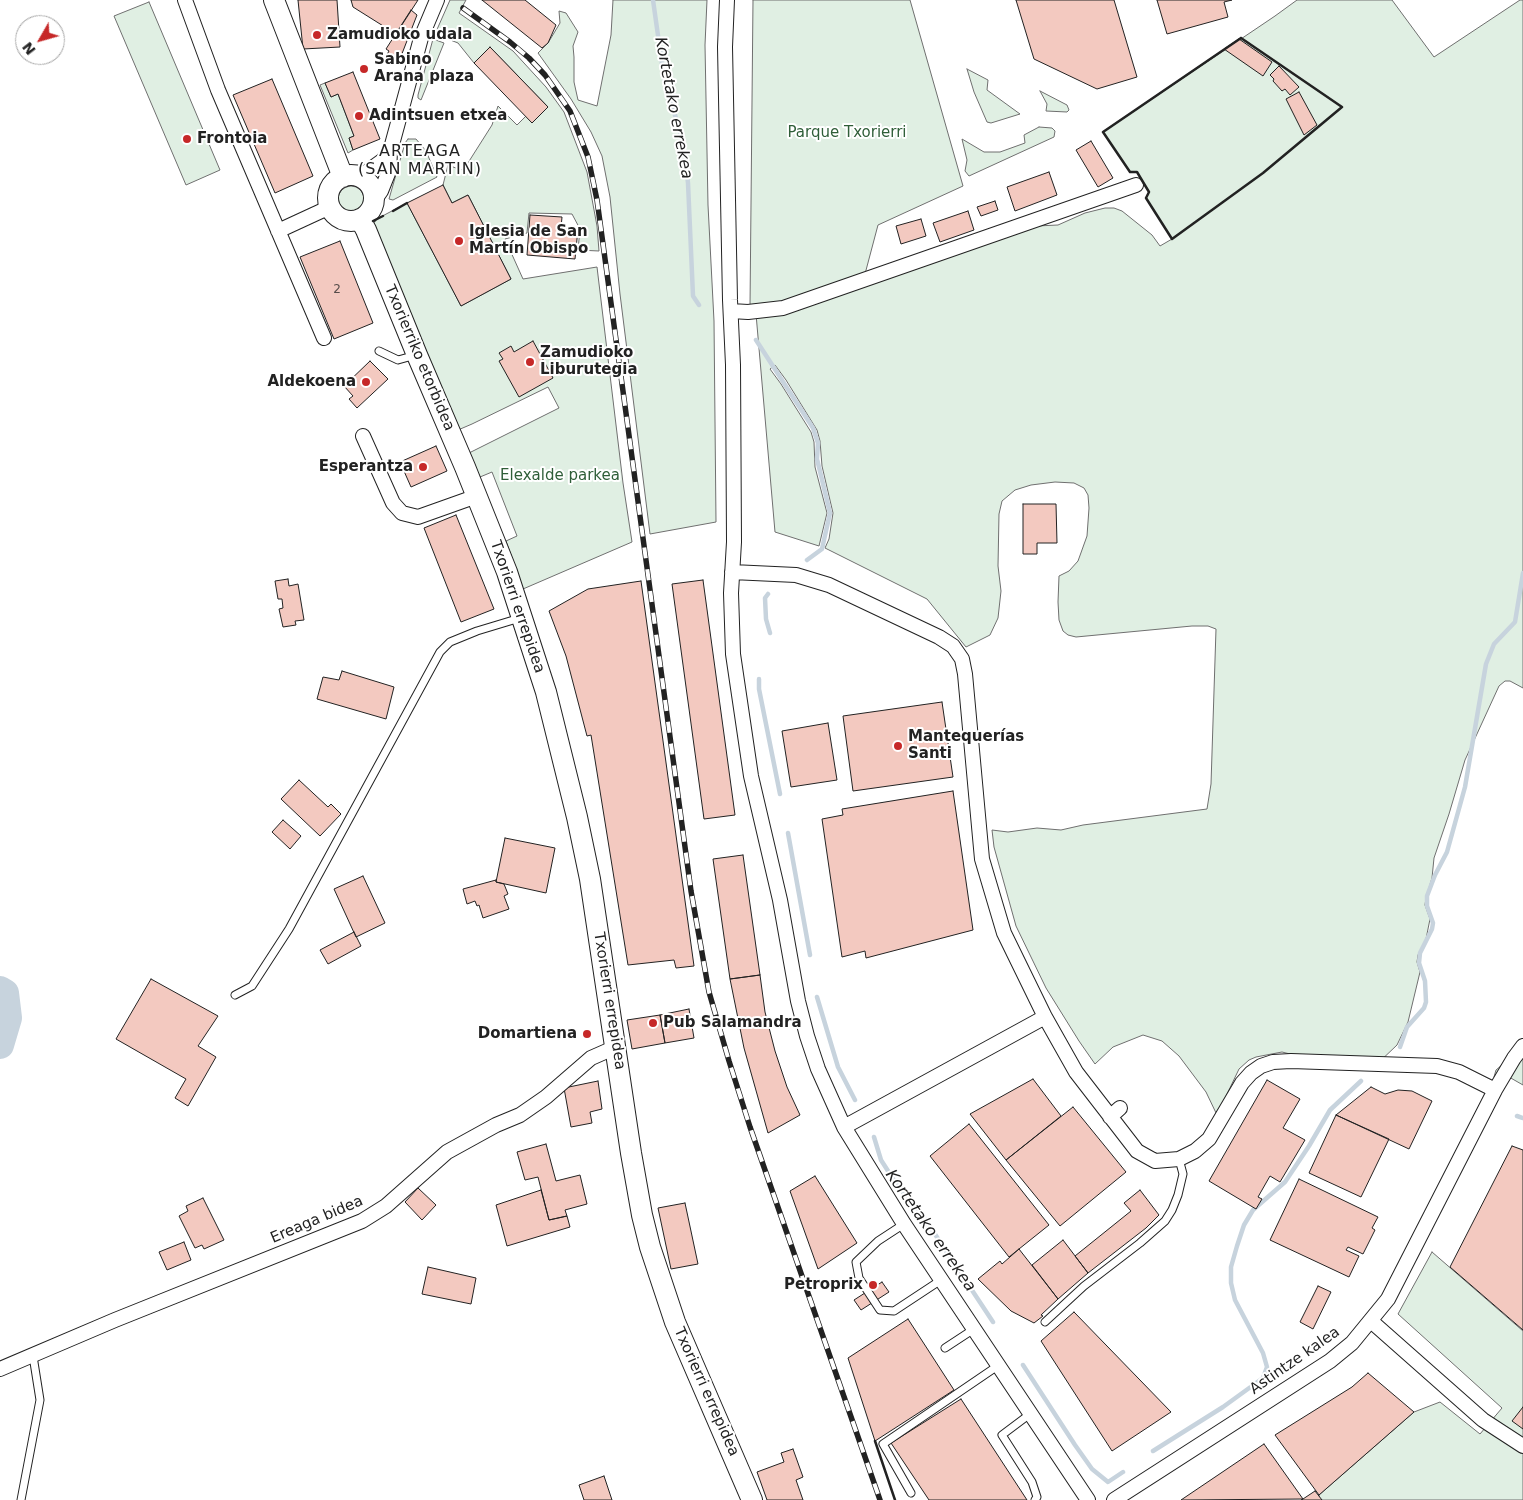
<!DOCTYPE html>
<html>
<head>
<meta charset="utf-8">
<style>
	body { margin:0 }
	#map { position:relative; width:1523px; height:1500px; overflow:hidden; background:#fff; font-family:"DejaVu Sans",sans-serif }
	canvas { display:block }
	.north { position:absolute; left:15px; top:15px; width:50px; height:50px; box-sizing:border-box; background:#fff; border:1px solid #a7a7a7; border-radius:50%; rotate:232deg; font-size:14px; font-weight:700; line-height:20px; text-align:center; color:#222 }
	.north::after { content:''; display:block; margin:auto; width:18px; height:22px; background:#c62828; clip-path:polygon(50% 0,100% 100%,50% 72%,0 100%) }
</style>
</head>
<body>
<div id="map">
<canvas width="1523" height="1500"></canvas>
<div class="north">N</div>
</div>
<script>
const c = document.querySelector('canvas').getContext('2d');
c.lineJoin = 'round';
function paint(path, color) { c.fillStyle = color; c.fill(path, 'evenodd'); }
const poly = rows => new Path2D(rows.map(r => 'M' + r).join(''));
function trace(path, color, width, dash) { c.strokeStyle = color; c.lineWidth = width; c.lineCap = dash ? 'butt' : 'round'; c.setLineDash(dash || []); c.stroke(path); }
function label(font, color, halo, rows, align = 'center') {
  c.font = font + ' "DejaVu Sans",sans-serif'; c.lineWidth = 4; c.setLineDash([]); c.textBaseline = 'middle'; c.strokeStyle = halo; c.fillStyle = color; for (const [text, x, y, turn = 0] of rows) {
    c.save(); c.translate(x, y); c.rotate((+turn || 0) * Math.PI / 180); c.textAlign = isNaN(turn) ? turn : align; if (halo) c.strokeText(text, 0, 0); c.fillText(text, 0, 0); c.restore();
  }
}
const green = poly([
	[450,0,466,0,459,13,513,51,546,87,564,112,587,172,597,226,599,251,578,250,580,229,572,214,529,213,527,233,505,239,523,279,597,267,623,483,632,542,523,589,506,541,517,536,492,472,480,477,469,453,559,408,548,387,472,424,458,430,374,231,373,221,407,203,461,306,511,279,468,195,452,203,443,185,448,165,461,170,466,166,492,125,498,106,517,125,526,116,533,122,548,107,490,47,474,63,458,43,435,34,450,0],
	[613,0,707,0,705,45,708,205,714,321,716,522,650,534,620,294,610,197,602,156,591,132,571,99,538,53,548,43,560,23,559,11,566,13,578,32,573,46,574,57,574,82,578,100,597,106,611,35,613,0],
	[753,0,910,0,963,186,878,225,865,274,773,304,750,306,753,0],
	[1297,0,1392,0,1434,57,1520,0,1523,0,1523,688,1510,681,1505,681,1499,686,1465,760,1449,814,1434,858,1432,878,1426,898,1425,905,1430,919,1426,939,1418,955,1417,962,1420,972,1408,1022,1397,1045,1375,1066,1294,1055,1282,1052,1256,1057,1249,1060,1239,1069,1217,1115,1206,1092,1179,1056,1162,1041,1143,1035,1113,1047,1095,1064,1079,1041,1046,988,1016,926,994,847,992,830,1008,832,1037,828,1061,830,1083,825,1207,809,1211,784,1216,629,1208,626,1192,626,1076,637,1068,635,1063,631,1059,620,1058,602,1059,576,1069,571,1078,561,1087,536,1089,508,1088,495,1084,488,1074,483,1055,482,1031,485,1015,490,1002,501,999,514,998,566,1001,591,998,618,990,635,966,647,927,599,825,548,829,539,833,513,822,466,820,441,817,430,786,380,775,365,770,369,781,384,811,432,814,442,815,467,827,513,819,546,775,532,756,314,1036,226,1058,225,1085,213,1105,208,1114,208,1122,211,1152,235,1160,246,1172,239,1146,198,1149,192,1137,172,1130,172,1103,132,1275,16,1297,0],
	[149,2,220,170,186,185,114,16,149,2],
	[433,39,444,43,421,100,418,98,418,95,433,39],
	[967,69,988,80,987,90,1020,114,991,123,987,122,974,92,967,69],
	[325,83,331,97,338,94,354,136,349,138,353,150,348,153,320,85,325,83],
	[1040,91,1067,105,1069,110,1067,112,1046,111,1047,104,1040,91],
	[1039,127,1052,128,1055,131,1054,137,969,176,965,171,967,160,962,139,984,152,1000,152,1025,143,1024,135,1039,127],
	[408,139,416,139,426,151,437,177,393,200,389,199,405,143,408,139],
	'338 199a13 13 0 1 1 26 0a13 13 0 1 1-26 0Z',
	[1523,1047,1523,1085,1502,1073,1494,1077,1496,1070,1523,1047],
	[1432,1252,1523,1331,1523,1500,1320,1500,1319,1495,1414,1412,1440,1402,1480,1434,1502,1408,1398,1314,1432,1252]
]);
paint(green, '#e0efe3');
trace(green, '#6f6f6f', 1);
trace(poly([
	[653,0,664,78,683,142,688,183,693,296,699,305],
	[756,340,813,428,818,443,817,459,830,513,822,549,807,560],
	[768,594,765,598,766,619,770,633],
	[759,679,759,689,780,794],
	[788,833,810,955],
	[817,997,838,1067,855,1100],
	[1400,1047,1407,1027,1424,1008,1426,1002,1425,981,1419,963,1420,953,1432,929,1433,923,1427,906,1427,896,1435,875,1447,852,1465,787,1486,664,1494,644,1515,622,1523,573],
	[1517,1116,1523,1118],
	[874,1137,881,1160,897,1185,923,1216,993,1322],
	[1023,1365,1075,1445,1092,1469,1108,1482,1123,1472],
	[1153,1451,1223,1407,1263,1378,1267,1367,1263,1353,1235,1300,1231,1283,1231,1267,1237,1246,1244,1225,1253,1210,1285,1182,1309,1146,1330,1110,1361,1081]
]), '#c7d3dd', 4.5);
trace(poly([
	[0,990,5,993,8,1018,0,1045]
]), '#c7d3dd', 28);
const building = poly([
	[298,0,337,0,340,47,303,49,298,0],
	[351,0,418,0,396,34,353,7,351,0],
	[482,0,525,0,556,25,548,43,542,48,482,0],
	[1016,0,1114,0,1137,77,1097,89,1034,59,1016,0],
	[1157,0,1232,0,1224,2,1228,17,1167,34,1157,0],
	[411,10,417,15,398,64,394,62,392,65,384,60,389,51,386,49,411,10],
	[1239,39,1272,62,1263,76,1224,49,1239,39],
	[490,47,548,107,532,123,474,63,490,47],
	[1279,66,1299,87,1290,95,1285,89,1282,91,1273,81,1274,79,1270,75,1279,66],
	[353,72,380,139,353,150,349,138,354,136,338,94,331,97,325,83,353,72],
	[272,79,313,176,275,193,233,95,272,79],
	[1299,92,1317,125,1304,135,1286,99,1299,92],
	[1091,141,1113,178,1098,187,1076,150,1091,141],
	[1049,172,1057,195,1015,211,1007,187,1049,172],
	[443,185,452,203,468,195,511,279,461,306,407,203,443,185],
	[995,201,998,210,981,216,977,207,995,201],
	[968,211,974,230,940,242,933,223,968,211],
	[530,215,562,217,561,228,578,229,575,259,527,255,530,215],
	[921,219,926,236,901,244,896,226,921,219],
	[340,241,373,323,334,339,300,257,340,241],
	[533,341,553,378,519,397,499,361,503,359,499,353,511,346,514,352,533,341],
	[370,361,388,379,357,408,349,399,353,396,344,386,370,361],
	[436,446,447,471,411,487,400,462,436,446],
	[1023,504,1056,504,1057,543,1037,543,1037,554,1023,554,1023,504],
	[456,515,494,609,461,622,424,528,456,515],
	[288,579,289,586,298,584,304,620,295,621,296,625,283,627,279,609,283,608,282,599,278,599,275,581,288,579],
	[703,580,735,815,704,819,672,584,703,580],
	[641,581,694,966,676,968,674,960,628,965,591,735,587,736,566,656,549,611,588,589,641,581],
	[342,671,394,687,386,719,317,699,323,677,339,680,342,671],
	[942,702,953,777,853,791,843,716,942,702],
	[828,723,837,780,791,787,782,731,828,723],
	[299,780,328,807,331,804,341,814,320,836,281,799,299,780],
	[953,791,973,930,866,958,865,951,842,957,822,819,843,815,842,809,953,791],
	[283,820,301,836,290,849,272,832,283,820],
	[505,838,555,848,546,893,496,882,505,838],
	[743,855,760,975,730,979,713,859,743,855],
	[363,876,385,923,356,937,334,889,363,876],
	[496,880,496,882,504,884,508,894,504,896,509,909,483,918,479,905,477,906,475,901,467,904,463,889,496,880],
	[354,932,361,946,328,964,320,950,354,932],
	[760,975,765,1012,775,1051,787,1087,800,1115,768,1133,744,1048,730,979,760,975],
	[151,979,218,1016,198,1046,216,1057,188,1106,175,1098,186,1079,116,1039,151,979],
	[689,1009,694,1038,665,1043,660,1015,689,1009],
	[660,1015,665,1043,632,1049,627,1020,660,1015],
	[1033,1079,1061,1116,1006,1160,970,1114,1033,1079],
	[1267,1080,1300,1099,1283,1128,1305,1140,1280,1182,1270,1176,1258,1197,1262,1199,1256,1209,1209,1181,1267,1080],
	[598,1081,602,1109,590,1112,592,1123,571,1127,564,1088,598,1081],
	[1371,1087,1385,1094,1398,1090,1412,1091,1432,1101,1409,1149,1336,1115,1371,1087],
	[1073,1107,1126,1172,1060,1226,1006,1160,1073,1107],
	[1336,1115,1389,1139,1361,1197,1309,1173,1336,1115],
	[969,1124,1049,1225,1009,1257,930,1156,969,1124],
	[546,1144,556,1181,580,1175,587,1204,565,1210,567,1216,549,1220,538,1177,525,1180,517,1152,546,1144],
	[1512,1146,1523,1150,1523,1330,1450,1267,1512,1146],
	[815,1176,857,1243,818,1269,790,1191,815,1176],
	[1299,1179,1378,1217,1372,1228,1375,1230,1363,1254,1348,1247,1346,1250,1359,1256,1349,1277,1270,1240,1299,1179],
	[418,1188,436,1205,422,1220,405,1202,418,1188],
	[541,1190,549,1220,567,1216,570,1227,507,1246,496,1205,541,1190],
	[1140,1190,1159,1215,1146,1228,1088,1273,1075,1256,1131,1211,1124,1203,1140,1190],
	[203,1198,224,1240,204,1249,202,1245,195,1248,179,1216,188,1211,186,1206,203,1198],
	[685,1203,698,1264,671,1269,658,1208,685,1203],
	[1063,1240,1088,1273,1058,1299,1032,1265,1063,1240],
	[184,1242,191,1260,167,1270,159,1252,184,1242],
	[1019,1249,1058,1299,1041,1315,1043,1316,1034,1323,1011,1311,978,1279,1000,1261,1002,1264,1019,1249],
	[428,1267,476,1278,471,1304,422,1294,428,1267],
	[882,1282,889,1292,861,1310,854,1300,882,1282],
	[1318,1286,1331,1292,1313,1329,1300,1322,1318,1286],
	[1074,1312,1171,1412,1112,1451,1041,1341,1074,1312],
	[908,1319,954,1390,875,1441,848,1358,908,1319],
	[1368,1373,1414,1412,1319,1495,1275,1435,1352,1387,1368,1373],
	[961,1399,1027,1500,929,1500,891,1443,961,1399],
	[1523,1407,1523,1429,1512,1421,1523,1407],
	[1264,1444,1303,1499,1181,1500,1264,1444],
	[793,1449,803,1477,796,1480,803,1500,767,1500,757,1472,784,1462,781,1453,793,1449],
	[604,1476,612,1500,584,1500,579,1485,604,1476],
	[1315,1491,1322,1500,1301,1500,1303,1499,1315,1491]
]);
paint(building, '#f3c9c0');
trace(building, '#222', 1);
const lane = poly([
	[379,351,398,360,416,355],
	[235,995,252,986,289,929,440,652,450,642,477,631,520,618],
	[904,1224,878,1241,856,1262,859,1278,880,1310,894,1311,941,1280],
	[1045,1322,1084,1286,1140,1243,1165,1221,1172,1210,1178,1195,1183,1174,1179,1159],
	[945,1348,974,1329],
	[1030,1414,1002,1435,1032,1482,1037,1497,1035,1500],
	[911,1493,883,1444,999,1365],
	[21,1500,40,1400,33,1356]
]);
const street = poly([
	[185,0,218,90,324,338],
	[727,0,725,47,730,300,733,365,734,542,731,593,733,654,751,776,780,900,798,1001,807,1036,818,1069,844,1127,904,1224,1088,1500],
	[360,177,382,161,390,152,421,38,437,0],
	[374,201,381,191,389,171,390,152],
	[278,231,330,207],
	[731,311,748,312,783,308,1136,185],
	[363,436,393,503,402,513,418,517,477,496],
	[732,572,796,575,829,585,939,637,953,646,962,659,965,674,982,859,1004,933,1045,1017,1076,1072,1137,1151,1155,1161,1179,1159,1195,1151,1209,1139,1242,1083,1251,1073,1261,1066,1273,1062,1291,1061,1437,1066,1459,1072,1495,1090],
	[1110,1117,1120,1108],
	[844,1127,1045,1017],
	[1371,1321,1483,1420,1523,1446],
	[0,1369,115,1320,362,1221,386,1206,447,1152,496,1125,520,1115,546,1097,591,1058,616,1047],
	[1114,1500,1330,1361,1352,1343,1388,1299,1495,1090,1514,1058,1523,1046]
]);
const secondary = poly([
	[274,0,343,177],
	'328 198a23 23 0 1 1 46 0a23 23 0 1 1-46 0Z',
	[360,219,366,230,417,355,465,467,507,572,546,692,577,817,590,879,631,1153,642,1215,650,1247,675,1322,752,1500]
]);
trace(lane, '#222', 9);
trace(street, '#222', 16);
trace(secondary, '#222', 22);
trace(lane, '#fff', 7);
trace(street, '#fff', 14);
trace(secondary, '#fff', 20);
const rail = poly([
	[463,8,510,42,529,58,545,75,570,111,588,157,597,200,691,891,709,992,729,1061,750,1127,880,1500]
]);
trace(rail, '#222', 5.5);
trace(rail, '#fff', 4, [11]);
trace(poly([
	[1241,38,1342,107,1263,173,1172,239,1146,198,1149,192,1137,172,1130,172,1103,132,1241,38],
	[393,211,407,203],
	[373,221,383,216],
	[875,1441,895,1500]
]), '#222', 2.5);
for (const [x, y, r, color] of [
	[317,35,5,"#c62828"],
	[364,69,5,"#c62828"],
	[359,116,5,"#c62828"],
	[187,139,5,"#c62828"],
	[459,241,5,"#c62828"],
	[530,362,5,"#c62828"],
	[366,382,5,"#c62828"],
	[423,467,5,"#c62828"],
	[898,746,5,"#c62828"],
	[653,1023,5,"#c62828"],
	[587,1034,5,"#c62828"],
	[873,1285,5,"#c62828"]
]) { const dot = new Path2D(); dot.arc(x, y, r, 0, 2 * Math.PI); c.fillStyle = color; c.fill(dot); trace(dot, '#fff', 2); }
label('12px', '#564c4a', null, [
	["2",337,290]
]);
label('bold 15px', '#222', '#fff', [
	["Zamudioko udala",327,35],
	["Sabino",374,60],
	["Arana plaza",374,77],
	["Adintsuen etxea",369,116],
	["Frontoia",197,139],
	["Iglesia de San",469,232],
	["Martín Obispo",469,249],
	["Zamudioko",540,353],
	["Liburutegia",540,370],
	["Aldekoena",356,382,"right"],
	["Esperantza",413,467,"right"],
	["Mantequerías",908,737],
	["Santi",908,754],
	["Pub Salamandra",663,1023],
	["Domartiena",577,1034,"right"],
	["Petroprix",863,1285,"right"]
], 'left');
label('15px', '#2f5e38', '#fff', [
	["Parque Txorierri",847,133],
	["Elexalde parkea",560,476]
]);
label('15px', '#222', '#fff', [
	["Txorierriko etorbidea",419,358,67],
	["Txorierri errepidea",517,607,71],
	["Txorierri errepidea",609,1001,81],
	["Ereaga bidea",317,1220,-23],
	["Astintze kalea",1295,1361,-35],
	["Txorierri errepidea",706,1392,66]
]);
label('italic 16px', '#222', '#fff', [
	["Kortetako errekea",673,108,79],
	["Kortetako errekea",930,1231,55]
]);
c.letterSpacing = '1px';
label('16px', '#222', '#fff', [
	["ARTEAGA",420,152],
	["(SAN MARTIN)",420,170]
]);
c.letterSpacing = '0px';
</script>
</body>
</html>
